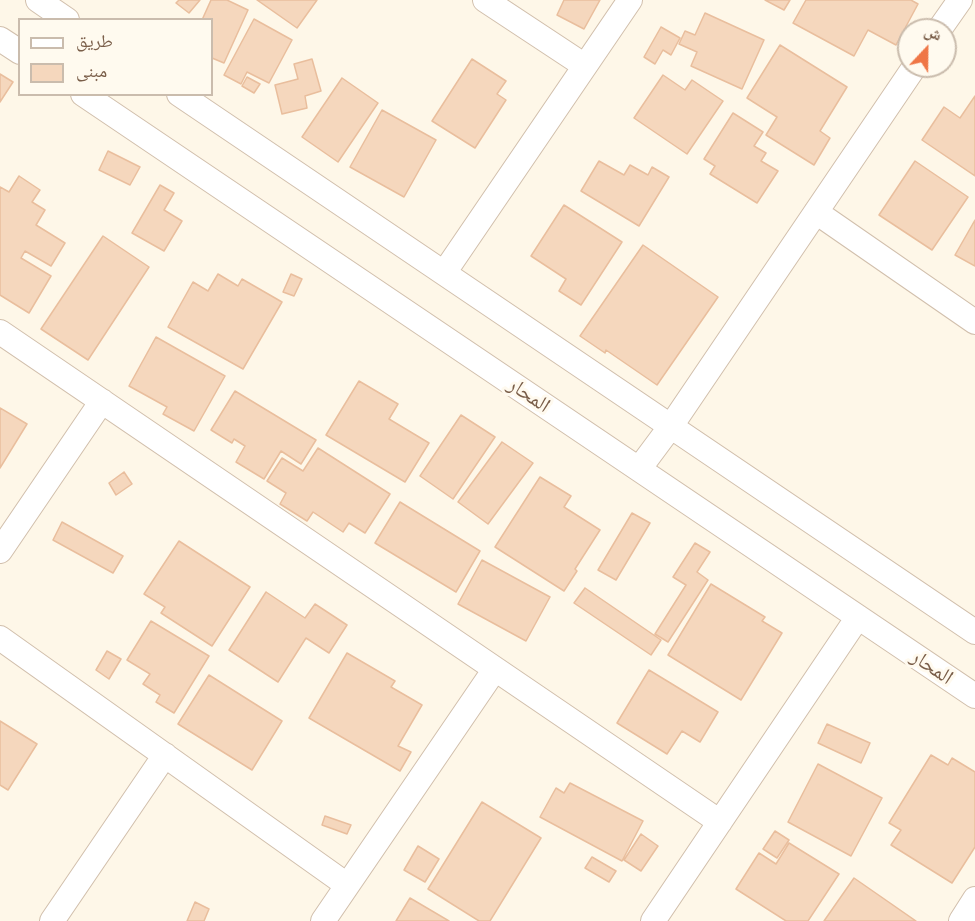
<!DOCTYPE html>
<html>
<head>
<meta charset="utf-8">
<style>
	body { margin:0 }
	#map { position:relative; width:975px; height:921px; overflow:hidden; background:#fef7e8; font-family:"Alegreya Sans","Noto Naskh Arabic",sans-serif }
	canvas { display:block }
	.legend { position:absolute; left:18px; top:18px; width:195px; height:78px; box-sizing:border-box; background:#fffaef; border:2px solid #cabcad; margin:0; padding:8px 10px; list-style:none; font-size:18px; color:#7a5e49 }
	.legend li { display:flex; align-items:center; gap:12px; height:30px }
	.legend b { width:30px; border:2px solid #cabcad }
	.north { position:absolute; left:897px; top:18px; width:60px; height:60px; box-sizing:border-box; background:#fffaef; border:2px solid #cabcad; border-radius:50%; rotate:22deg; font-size:16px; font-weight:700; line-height:24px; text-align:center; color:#7a5e49 }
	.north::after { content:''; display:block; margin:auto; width:21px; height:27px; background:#ef7646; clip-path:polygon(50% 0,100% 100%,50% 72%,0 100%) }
</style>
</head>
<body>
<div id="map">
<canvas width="975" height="921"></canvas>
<ul class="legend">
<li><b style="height:8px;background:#fff"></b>طريق</li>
<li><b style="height:16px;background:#f5d7bd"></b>مبنى</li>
</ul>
<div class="north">ش</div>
</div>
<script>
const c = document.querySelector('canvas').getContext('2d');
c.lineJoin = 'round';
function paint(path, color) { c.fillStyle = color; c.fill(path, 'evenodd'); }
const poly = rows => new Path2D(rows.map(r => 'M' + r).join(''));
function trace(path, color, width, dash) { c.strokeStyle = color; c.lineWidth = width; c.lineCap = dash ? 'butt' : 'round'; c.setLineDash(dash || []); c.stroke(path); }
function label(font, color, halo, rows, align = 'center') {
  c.font = font + ' "Alegreya Sans","Noto Naskh Arabic",sans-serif'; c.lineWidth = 6; c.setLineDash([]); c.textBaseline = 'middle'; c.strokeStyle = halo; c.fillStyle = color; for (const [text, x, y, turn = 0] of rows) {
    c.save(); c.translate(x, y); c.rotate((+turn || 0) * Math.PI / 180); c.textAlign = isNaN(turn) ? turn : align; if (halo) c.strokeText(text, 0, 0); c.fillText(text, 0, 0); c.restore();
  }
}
const building = poly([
	[179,0,200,0,189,13,176,3,179,0],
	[211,0,227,0,248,10,224,63,212,58,212,20,202,20,211,0],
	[257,0,317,0,297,28,257,0],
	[564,0,600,0,584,29,557,15,564,0],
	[765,0,790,0,784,10,765,0],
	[806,0,911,0,918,4,896,45,868,30,854,56,793,23,806,0],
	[705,13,764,40,742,89,691,66,697,52,679,44,685,31,695,35,705,13],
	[254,19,292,40,269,83,247,72,241,84,224,75,254,19],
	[661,27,680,38,671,55,663,50,655,64,644,57,661,27],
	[780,45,847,87,820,131,830,138,814,165,766,135,777,117,747,98,780,45],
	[312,59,321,91,305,96,307,108,282,114,275,85,298,79,294,64,312,59],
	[472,59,506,81,497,94,506,100,475,148,432,121,472,59],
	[0,74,13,82,0,102,0,74],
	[663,75,685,90,692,80,723,101,687,154,634,118,663,75],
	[247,77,260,84,254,93,242,86,247,77],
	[342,78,378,103,338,162,302,137,342,78],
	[975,96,975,176,922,140,944,107,960,118,975,96],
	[382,110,436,140,404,197,350,167,382,110],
	[733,113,763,132,754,146,766,153,761,161,778,171,757,203,710,174,715,166,704,159,733,113],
	[108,151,140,167,130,185,99,170,108,151],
	[599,161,624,175,630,165,648,175,652,167,669,177,639,226,581,191,599,161],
	[915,161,968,197,932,250,879,215,915,161],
	[19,176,40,190,32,202,45,210,36,225,65,243,51,266,25,251,21,258,51,276,29,313,0,295,0,187,9,192,19,176],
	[160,185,174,193,164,210,182,221,164,251,132,233,160,185],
	[564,205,622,242,581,305,559,291,566,279,531,256,564,205],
	[975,220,975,266,955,255,975,220],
	[103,236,149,267,88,360,41,329,103,236],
	[643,245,718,297,657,385,606,350,605,353,580,336,643,245],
	[218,274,238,286,242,279,282,302,243,369,168,327,193,282,208,291,218,274],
	[291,274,302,279,294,296,283,292,291,274],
	[156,337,225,376,194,431,163,414,167,407,129,386,156,337],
	[359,381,398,404,389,419,429,443,405,482,326,435,359,381],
	[235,391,316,440,301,464,281,451,264,479,236,462,245,446,234,439,232,443,211,430,235,391],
	[0,408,27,424,0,468,0,408],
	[461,415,495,437,453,499,420,476,461,415],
	[502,442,533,463,488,524,458,502,502,442],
	[318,448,390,494,365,533,349,523,343,532,313,512,307,521,280,504,286,493,267,481,282,458,303,471,318,448],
	[124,472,132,484,116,495,109,483,124,472],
	[540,477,571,496,564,507,600,530,575,569,577,571,564,591,495,547,540,477],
	[400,502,480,551,456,592,375,543,400,502],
	[632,513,650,523,616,580,598,570,632,513],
	[62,522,123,556,113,573,53,540,62,522],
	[179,541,250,587,212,646,161,613,165,607,144,594,179,541],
	[695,543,710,552,697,572,708,580,668,642,655,634,686,585,673,577,695,543],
	[482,560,550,597,526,641,458,604,482,560],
	[711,584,765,617,762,621,782,633,741,700,668,655,711,584],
	[585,588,661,640,651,655,574,603,585,588],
	[266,592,305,618,315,604,347,625,329,653,306,638,278,682,229,650,266,592],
	[151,621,209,656,174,713,156,702,160,695,143,684,150,674,127,660,151,621],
	[107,651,121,659,109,679,96,670,107,651],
	[347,653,395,681,391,687,422,705,398,746,411,752,400,771,309,718,347,653],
	[649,670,718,712,700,742,682,731,667,754,617,723,649,670],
	[209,675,282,721,252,770,178,724,209,675],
	[0,721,37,744,8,790,0,785,0,721],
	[827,724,870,743,861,763,818,743,827,724],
	[931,755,948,765,952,758,975,772,975,847,952,883,891,845,901,830,889,823,931,755],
	[818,764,882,798,851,856,788,822,818,764],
	[570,783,643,821,622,861,540,817,556,788,564,793,570,783],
	[482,802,541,838,490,921,479,921,428,889,482,802],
	[325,816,351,825,347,834,322,825,325,816],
	[775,831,789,840,777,858,763,849,775,831],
	[641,834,658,846,641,871,624,860,641,834],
	[789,843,839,874,808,921,786,921,736,889,759,853,776,864,789,843],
	[418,846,439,859,425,882,404,870,418,846],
	[592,857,616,871,609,882,585,868,592,857],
	[854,878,916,921,824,921,854,878],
	[410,898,449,921,396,921,410,898],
	[195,902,209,909,204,921,187,921,195,902]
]);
paint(building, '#f5d7bd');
trace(building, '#e9be9d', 1.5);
const minor = poly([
	[38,0,67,20],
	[485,0,585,66],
	[939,30,960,0],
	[0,39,20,52],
	[83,94,975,696],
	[179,94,975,632],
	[816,212,975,322],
	[444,273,630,0],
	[0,332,720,822],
	[639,469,671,426,915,66],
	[0,551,102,401],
	[0,638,347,885],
	[52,921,165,755],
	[323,921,495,669],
	[653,921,858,617],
	[961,921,975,899]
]);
trace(minor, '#d1bfac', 26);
trace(minor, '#fff', 24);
label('21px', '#7a5e49', '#fffaef', [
	["المحار",529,395,34],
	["المحار",932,667,34]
]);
</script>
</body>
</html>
